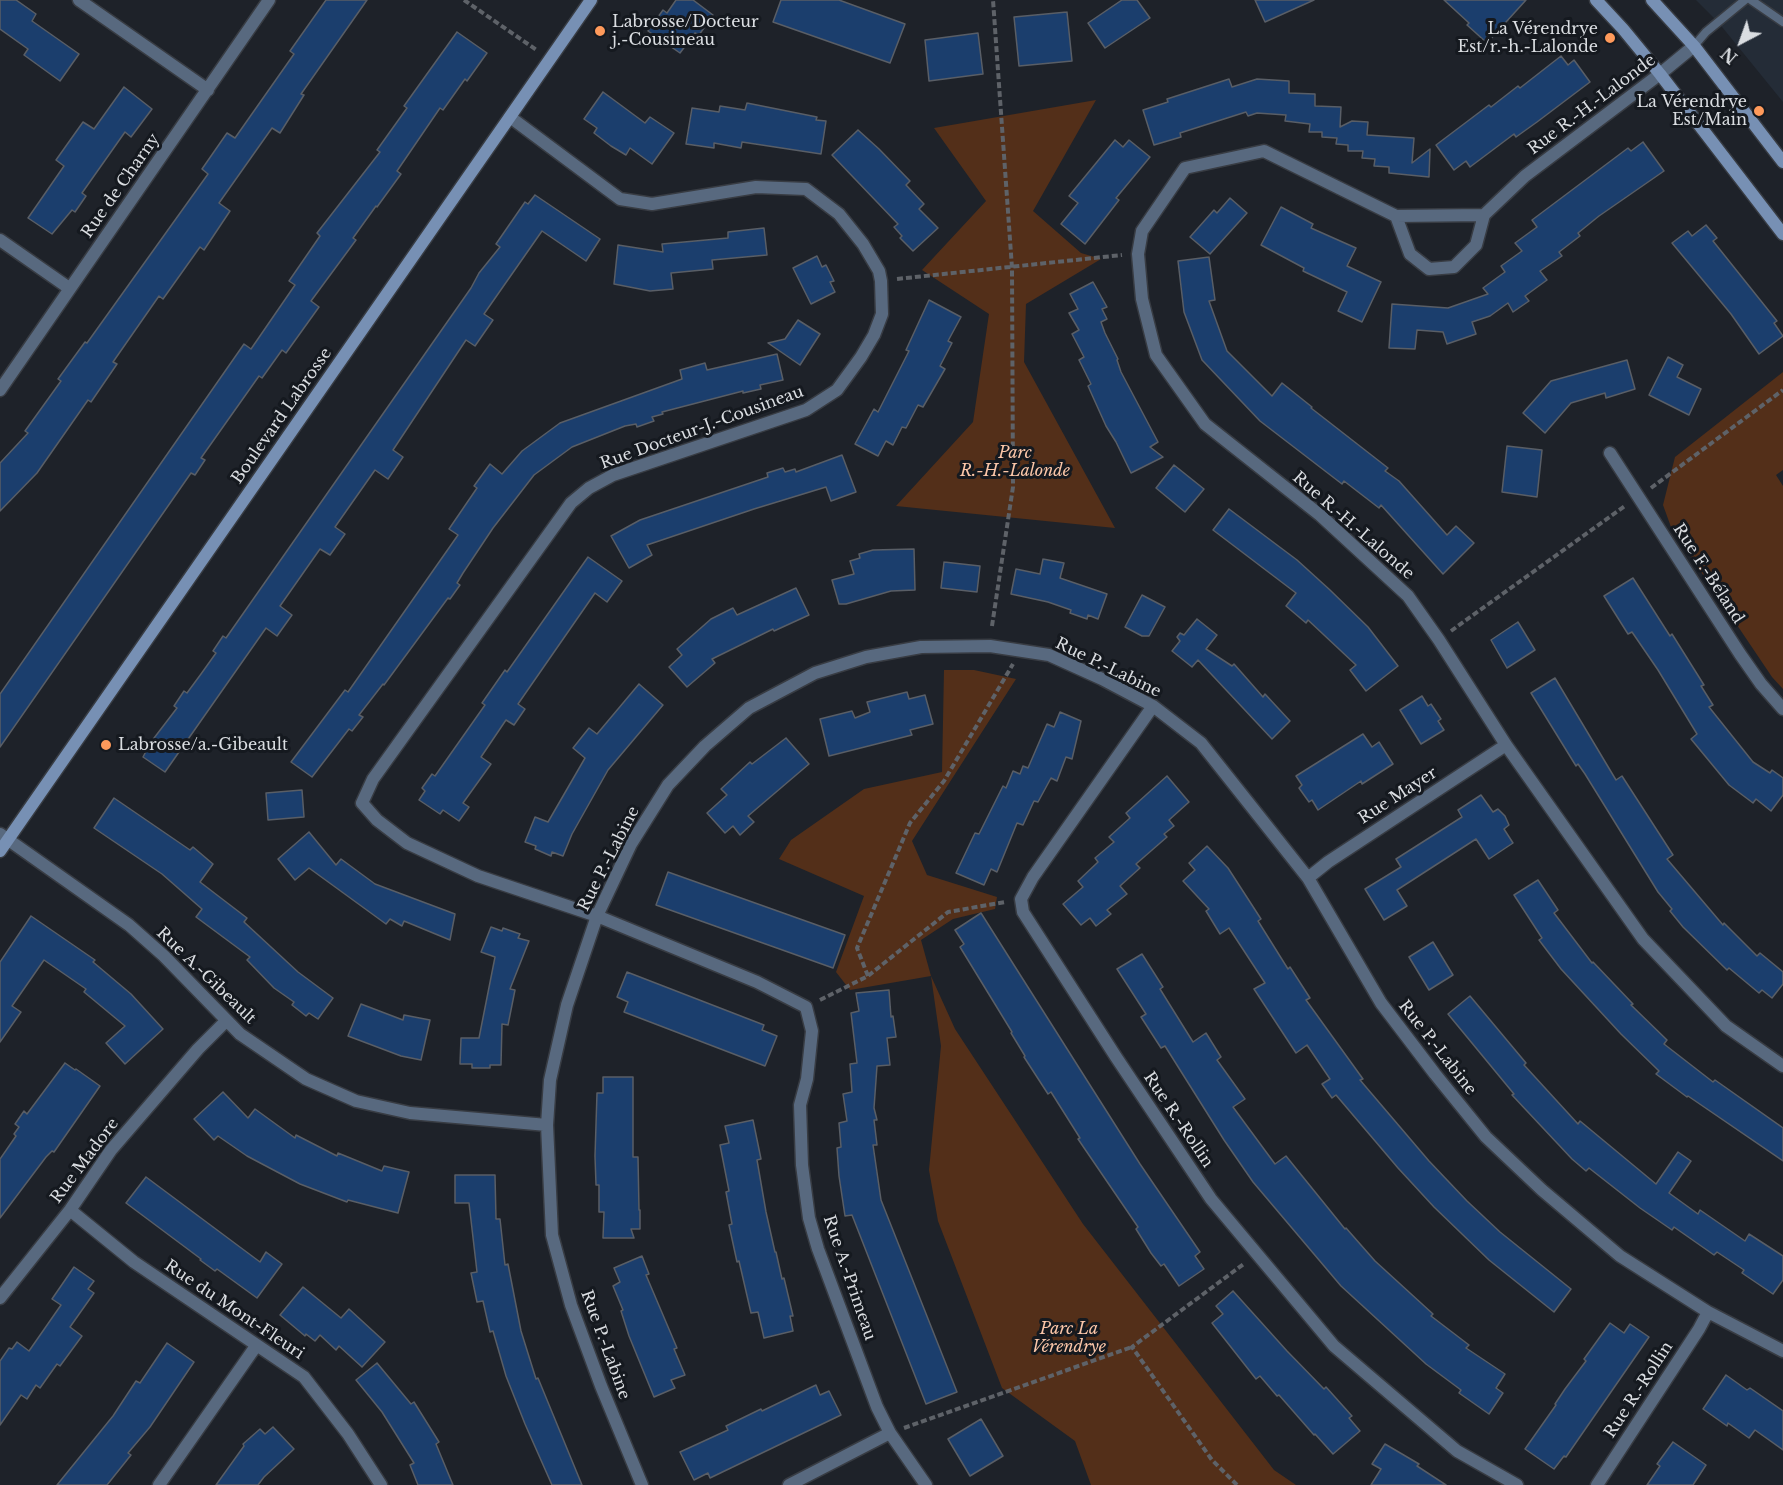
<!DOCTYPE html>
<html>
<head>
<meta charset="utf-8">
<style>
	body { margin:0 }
	#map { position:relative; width:1783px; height:1485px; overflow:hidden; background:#1e2229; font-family:"Libre Baskerville",serif }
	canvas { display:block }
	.north { position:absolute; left:1711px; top:12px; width:60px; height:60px; -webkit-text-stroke:4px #15191f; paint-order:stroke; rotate:221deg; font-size:16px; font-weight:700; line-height:24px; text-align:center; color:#dadde1 }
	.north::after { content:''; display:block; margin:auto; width:21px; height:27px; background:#dadde1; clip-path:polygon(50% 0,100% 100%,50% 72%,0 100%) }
</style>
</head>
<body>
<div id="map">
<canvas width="1783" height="1485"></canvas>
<div class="north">N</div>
</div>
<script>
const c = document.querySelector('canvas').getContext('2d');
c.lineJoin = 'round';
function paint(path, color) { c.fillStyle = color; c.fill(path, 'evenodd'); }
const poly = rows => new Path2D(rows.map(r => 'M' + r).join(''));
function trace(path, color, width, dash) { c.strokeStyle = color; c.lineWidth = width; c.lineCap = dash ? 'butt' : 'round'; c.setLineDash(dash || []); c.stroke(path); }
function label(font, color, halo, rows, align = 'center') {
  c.font = font + ' "Libre Baskerville",serif'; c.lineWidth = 6; c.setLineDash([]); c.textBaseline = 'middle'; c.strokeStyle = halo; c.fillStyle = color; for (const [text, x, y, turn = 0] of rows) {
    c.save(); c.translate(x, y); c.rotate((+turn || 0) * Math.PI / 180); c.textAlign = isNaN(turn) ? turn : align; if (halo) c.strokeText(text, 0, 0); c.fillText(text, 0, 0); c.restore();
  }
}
paint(poly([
	[1696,0,1783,0,1783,102,1718,22]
]), '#242c37');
paint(poly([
	[1096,100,1033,211,1081,253,1101,259,1026,304,1024,362,1115,528,896,506,973,422,989,314,922,270,986,201,934,128],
	[1783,372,1783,470,1776,475,1783,486,1783,689,1772,677,1671,527,1663,505,1675,457],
	[944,670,974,670,1016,679,912,841,927,875,997,897,995,909,953,919,921,940,931,976,955,1029,1083,1224,1274,1470,1296,1485,1091,1485,1075,1441,1002,1388,938,1221,929,1170,941,1046,931,976,850,990,836,972,864,896,779,859,791,840,864,789,942,772]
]), '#532f19');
const building = poly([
	[0,0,16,0,36,14,32,21,79,54,60,81,24,55,28,49,0,29,0,0],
	[326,0,367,0,301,94,304,95,280,133,272,128,219,203,230,211,204,250,200,247,163,299,159,296,113,362,117,364,91,402,88,400,37,473,0,511,0,463,28,433,25,431,61,381,58,379,85,342,87,343,208,174,202,169,227,133,235,138,294,54,290,51,326,0],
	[676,0,693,0,713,15,699,35,695,33,680,53,648,31,663,10,667,13,676,0],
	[781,0,839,0,905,24,890,63,773,22,781,0],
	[1122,0,1137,0,1150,18,1105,48,1088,23,1122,0],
	[1255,0,1314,0,1265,22,1255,0],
	[1444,0,1526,0,1487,43,1467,25,1469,23,1444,0],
	[1067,12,1072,61,1019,66,1014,17,1067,12],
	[457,32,487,53,467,81,465,79,443,110,440,108,397,171,401,174,377,207,376,206,353,238,356,240,311,301,319,307,286,353,282,350,262,378,259,376,201,458,205,460,195,475,191,473,0,747,0,694,244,344,251,349,295,285,289,281,320,236,317,233,380,152,377,150,407,108,404,106,457,32],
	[978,33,983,74,929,81,925,40,978,33],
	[1561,56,1568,65,1574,60,1590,82,1537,122,1516,137,1514,134,1470,167,1466,161,1454,170,1436,145,1489,105,1491,107,1518,86,1520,88,1561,56],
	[1229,79,1232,87,1257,79,1289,81,1289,93,1315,94,1315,106,1341,107,1340,127,1352,121,1368,122,1367,135,1414,138,1412,163,1430,149,1429,177,1389,173,1389,167,1374,166,1375,159,1362,158,1363,151,1348,151,1348,145,1336,144,1337,138,1322,137,1322,132,1309,132,1310,124,1285,121,1286,115,1257,113,1248,116,1246,112,1180,133,1181,137,1154,145,1143,110,1168,102,1167,99,1229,79],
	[124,87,152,109,131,137,125,132,82,193,86,196,75,212,72,210,52,234,28,218,64,166,56,160,83,122,94,129,124,87],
	[603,92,645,123,650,117,674,133,652,164,630,148,626,155,611,146,594,133,597,128,584,119,603,92],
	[747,103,817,117,816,120,826,121,821,154,742,142,741,148,714,143,714,148,686,144,692,108,719,112,720,106,745,110,747,103],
	[858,130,879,149,910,181,906,185,924,204,919,209,938,228,913,251,900,238,902,236,894,227,898,224,832,155,858,130],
	[1115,140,1123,147,1129,140,1150,157,1116,198,1119,200,1085,244,1061,224,1078,203,1069,196,1115,140],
	[1643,142,1664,171,1599,216,1578,233,1580,236,1559,252,1562,256,1540,271,1547,280,1525,296,1529,301,1513,312,1508,303,1490,316,1472,322,1476,334,1447,344,1443,332,1417,330,1415,349,1389,348,1392,304,1448,308,1488,294,1483,288,1505,272,1501,266,1522,251,1515,243,1537,227,1532,220,1628,148,1631,151,1643,142],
	[535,195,600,239,586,261,542,231,484,314,493,320,475,346,466,340,393,450,403,457,388,479,375,470,335,527,345,534,330,555,320,549,280,606,292,615,277,636,266,628,165,772,143,757,151,742,177,708,174,706,184,691,187,693,201,674,216,653,213,651,223,636,226,638,471,288,479,273,500,247,496,244,525,202,528,204,535,195],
	[1230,198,1247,213,1210,254,1190,237,1214,210,1217,213,1230,198],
	[1281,207,1313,224,1311,228,1356,248,1347,266,1381,282,1362,322,1338,311,1347,292,1303,271,1304,268,1261,245,1281,207],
	[1706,225,1717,238,1713,241,1777,321,1774,323,1783,336,1759,354,1731,314,1672,243,1688,231,1692,236,1706,225],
	[764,228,767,255,712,260,713,269,671,273,673,289,650,291,614,284,618,245,663,252,662,244,728,238,728,232,764,228],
	[817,256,822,267,826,265,834,281,830,282,835,292,811,304,793,268,817,256],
	[1209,257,1215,300,1209,301,1227,351,1272,396,1282,383,1312,407,1311,408,1388,468,1385,471,1399,481,1447,535,1456,526,1474,543,1443,574,1381,505,1379,508,1344,481,1342,484,1260,421,1202,360,1184,312,1178,261,1209,257],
	[1093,282,1107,307,1102,309,1107,319,1101,322,1105,333,1118,359,1117,360,1121,372,1158,442,1150,447,1163,457,1131,473,1116,442,1106,426,1088,386,1091,384,1079,360,1084,357,1072,334,1079,330,1069,313,1078,309,1070,294,1093,282],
	[929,300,961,317,948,341,952,343,940,366,945,369,923,407,918,405,906,428,902,427,893,445,886,441,878,456,855,444,874,409,878,412,909,351,906,350,929,300],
	[798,320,820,334,800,365,768,343,785,339,798,320],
	[777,354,783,380,760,385,761,389,743,393,743,391,662,412,663,414,652,417,654,421,637,427,636,424,625,426,572,447,534,475,493,528,463,573,457,583,460,585,450,599,448,598,384,685,383,684,359,715,363,717,352,731,349,729,312,777,291,762,345,690,348,692,458,535,449,529,477,488,474,486,490,464,502,474,522,451,560,423,682,379,680,370,705,363,707,370,777,354],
	[1668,357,1683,365,1677,377,1701,389,1689,415,1649,395,1668,357],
	[1627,360,1635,389,1606,398,1605,393,1571,403,1545,433,1523,413,1551,381,1627,360],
	[1507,446,1542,450,1537,497,1502,492,1507,446],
	[842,455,856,492,831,501,826,487,754,509,647,545,652,555,629,568,611,536,640,520,768,477,767,473,783,468,785,472,795,469,796,472,842,455],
	[1174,465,1204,489,1185,512,1156,488,1174,465],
	[1229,509,1297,560,1330,590,1368,627,1398,666,1366,691,1350,670,1356,665,1308,620,1306,623,1286,606,1296,593,1213,530,1229,509],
	[914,549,915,590,891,591,846,604,839,604,832,580,854,574,850,561,860,558,859,554,873,550,914,549],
	[588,557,622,581,607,602,595,593,518,704,525,709,514,725,506,720,481,757,491,764,463,803,469,807,459,821,443,810,440,814,419,800,425,791,422,788,432,774,435,776,485,705,482,703,505,670,507,672,588,557],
	[1043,559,1064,563,1060,578,1107,594,1098,619,1088,615,1087,619,1070,613,1071,610,1048,602,1011,594,1016,569,1040,574,1043,559],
	[944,562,980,566,977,592,941,588,944,562],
	[1633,578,1670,636,1672,634,1704,685,1701,686,1713,705,1709,707,1753,762,1770,773,1772,770,1783,778,1783,795,1771,811,1756,799,1753,803,1729,785,1691,739,1697,734,1658,670,1632,632,1628,634,1604,596,1633,578],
	[796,588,809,615,774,631,773,629,712,659,715,663,687,687,669,667,682,655,677,649,711,619,733,608,737,615,796,588],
	[1142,595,1165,607,1149,636,1142,636,1125,627,1142,595],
	[1197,619,1217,635,1206,649,1232,666,1234,664,1263,697,1265,694,1290,721,1272,739,1198,660,1192,667,1172,651,1180,641,1177,637,1180,633,1184,635,1197,619],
	[1518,622,1535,650,1507,668,1491,640,1518,622],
	[1555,678,1616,780,1622,776,1673,855,1667,859,1723,925,1724,923,1757,956,1760,953,1783,972,1783,984,1772,998,1762,990,1759,993,1729,968,1727,970,1683,927,1670,911,1672,909,1658,892,1585,774,1578,764,1576,766,1531,693,1555,678],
	[639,684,663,705,608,770,572,834,563,856,552,852,551,856,535,849,536,846,525,842,535,817,548,822,585,758,573,748,589,728,597,734,639,684],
	[907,692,909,699,925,695,933,724,910,730,912,735,829,756,820,719,852,711,855,718,870,712,867,702,907,692],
	[1422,696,1428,706,1431,704,1441,719,1438,721,1444,730,1421,744,1400,710,1422,696],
	[1060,712,1081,721,1072,759,1066,757,1057,781,1051,778,1038,802,1034,801,1023,825,1017,823,997,872,991,869,984,885,956,873,975,833,979,834,1003,786,1006,788,1013,771,1020,774,1023,766,1028,768,1047,724,1054,727,1060,712],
	[1363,734,1372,747,1379,742,1393,764,1362,784,1361,781,1318,810,1312,800,1309,802,1299,788,1302,785,1296,776,1363,734],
	[786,738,809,764,748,816,754,822,740,835,733,826,725,833,707,813,727,795,721,789,750,762,752,764,786,738],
	[1167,776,1189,802,1169,820,1174,826,1164,834,1167,837,1136,864,1140,868,1120,886,1127,894,1107,910,1111,914,1096,926,1090,918,1081,925,1063,904,1083,887,1078,881,1098,862,1095,858,1114,842,1109,837,1130,818,1126,813,1167,776],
	[302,790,304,817,268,820,266,793,302,790],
	[1481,795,1493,812,1498,809,1505,816,1509,825,1504,829,1513,843,1489,859,1476,839,1397,890,1407,906,1384,920,1365,889,1401,867,1396,859,1462,817,1458,810,1481,795],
	[114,798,190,850,193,847,213,864,200,882,247,918,244,922,298,972,333,998,318,1019,309,1013,306,1016,292,1005,294,1002,274,988,247,960,250,957,196,917,202,909,162,874,94,828,114,798],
	[309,832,336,865,341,859,375,884,455,914,450,940,404,921,402,926,390,919,386,924,309,868,295,880,278,859,309,832],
	[1207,846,1228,868,1261,919,1258,921,1288,969,1290,967,1310,998,1306,1000,1363,1079,1360,1080,1429,1161,1467,1201,1500,1232,1571,1289,1554,1312,1489,1260,1434,1207,1398,1168,1336,1095,1332,1098,1322,1084,1330,1079,1307,1045,1296,1053,1254,989,1265,983,1229,928,1220,934,1206,911,1209,909,1183,881,1195,870,1189,863,1207,846],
	[668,872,845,935,833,968,656,905,668,872],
	[1538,880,1558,910,1554,913,1592,963,1593,962,1633,1004,1631,1005,1667,1040,1664,1044,1713,1082,1715,1080,1783,1128,1783,1161,1688,1096,1687,1097,1656,1074,1659,1071,1621,1034,1561,969,1539,940,1542,938,1514,895,1538,880],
	[981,913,1140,1164,1200,1252,1195,1256,1204,1269,1179,1286,1164,1264,1161,1266,1151,1253,1136,1229,1138,1227,1078,1139,1080,1138,1051,1092,1048,1094,1024,1057,1025,1056,1011,1033,1012,1032,960,947,964,944,955,930,981,913],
	[31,916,95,960,93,962,131,994,163,1029,125,1064,106,1043,125,1026,84,992,86,989,44,960,12,1006,21,1012,0,1042,0,962,31,916],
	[491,927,502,931,503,928,520,934,518,938,529,941,510,989,515,990,508,1025,502,1024,501,1065,490,1065,490,1068,472,1068,472,1064,460,1064,461,1038,479,1038,495,957,481,952,491,927],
	[1433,942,1453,975,1429,990,1409,957,1433,942],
	[1142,954,1163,987,1160,989,1193,1042,1206,1033,1221,1057,1217,1060,1245,1099,1233,1107,1275,1164,1286,1156,1345,1229,1346,1228,1375,1261,1433,1314,1431,1316,1469,1345,1466,1348,1505,1374,1496,1388,1503,1393,1489,1414,1459,1393,1461,1390,1426,1364,1341,1286,1253,1182,1224,1140,1165,1046,1161,1048,1141,1017,1146,1014,1117,969,1142,954],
	[627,972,764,1025,762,1030,777,1036,765,1066,624,1012,628,1002,617,997,627,972],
	[889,990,891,1017,893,1016,896,1037,887,1038,890,1065,877,1066,874,1108,877,1120,874,1120,877,1145,873,1145,881,1200,957,1392,926,1404,852,1215,845,1216,839,1176,837,1148,841,1147,839,1123,847,1121,843,1094,852,1092,850,1064,857,1063,851,1013,859,1011,856,993,889,990],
	[1470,996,1526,1063,1524,1065,1578,1124,1580,1121,1656,1184,1678,1152,1691,1161,1669,1193,1698,1214,1700,1210,1745,1241,1749,1234,1783,1256,1783,1280,1773,1294,1742,1273,1744,1270,1717,1252,1714,1255,1674,1227,1672,1230,1640,1208,1589,1168,1586,1171,1572,1159,1512,1095,1514,1094,1448,1014,1470,996],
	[361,1004,403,1020,404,1015,430,1020,421,1060,401,1056,348,1036,361,1004],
	[65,1063,75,1070,76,1069,100,1086,54,1152,52,1151,46,1157,0,1218,0,1159,16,1136,14,1134,19,1127,15,1124,24,1111,27,1114,65,1063],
	[603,1077,633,1077,633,1157,638,1157,639,1210,640,1210,640,1229,631,1229,634,1238,603,1238,604,1212,599,1212,599,1185,596,1185,595,1156,597,1093,603,1093,603,1077],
	[223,1092,248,1118,255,1109,295,1138,296,1135,337,1156,338,1153,382,1171,384,1166,409,1172,398,1213,348,1200,347,1202,300,1184,247,1156,218,1136,214,1140,194,1119,223,1092],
	[753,1120,761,1159,757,1160,766,1212,775,1252,776,1252,782,1279,784,1278,793,1316,790,1316,793,1331,764,1338,758,1312,751,1313,739,1261,737,1262,729,1225,732,1224,726,1192,729,1191,720,1145,729,1143,725,1126,753,1120],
	[455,1175,495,1175,496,1219,500,1219,505,1265,508,1264,521,1331,536,1379,538,1378,582,1485,552,1485,525,1424,506,1376,493,1331,490,1332,483,1301,477,1302,471,1273,477,1272,469,1203,455,1203,455,1175],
	[146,1177,260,1262,266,1252,282,1264,257,1298,217,1269,215,1271,200,1260,201,1259,126,1203,146,1177],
	[642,1256,649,1274,646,1275,677,1348,674,1349,685,1375,671,1380,675,1388,654,1397,629,1336,621,1311,623,1310,613,1286,620,1282,614,1268,642,1256],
	[74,1267,94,1281,88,1289,94,1293,70,1327,82,1336,60,1366,57,1364,40,1388,36,1385,27,1399,21,1395,0,1425,0,1361,9,1348,12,1349,17,1342,29,1351,61,1305,52,1299,74,1267],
	[303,1287,341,1318,349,1309,385,1342,362,1367,339,1346,336,1350,320,1335,315,1341,306,1334,305,1336,280,1315,303,1287],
	[1233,1291,1287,1351,1324,1389,1326,1387,1352,1416,1349,1418,1360,1431,1333,1454,1315,1434,1314,1435,1279,1395,1277,1396,1260,1376,1256,1379,1212,1323,1223,1314,1216,1306,1233,1291],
	[1610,1323,1624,1333,1630,1324,1649,1337,1566,1457,1564,1456,1554,1469,1525,1449,1556,1405,1555,1404,1565,1389,1586,1361,1584,1359,1610,1323],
	[167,1343,194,1362,150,1427,128,1453,131,1455,107,1485,57,1485,113,1416,136,1381,140,1383,167,1343],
	[377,1363,411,1404,414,1402,439,1442,436,1444,453,1485,418,1485,410,1465,414,1463,382,1412,356,1380,377,1363],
	[1726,1375,1747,1390,1750,1388,1783,1411,1783,1450,1755,1430,1749,1438,1728,1423,1727,1426,1703,1409,1726,1375],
	[816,1385,820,1395,829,1391,841,1415,710,1478,708,1473,694,1480,680,1452,728,1430,726,1426,761,1409,762,1411,816,1385],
	[981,1419,1003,1456,970,1476,948,1439,981,1419],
	[273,1427,294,1449,264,1477,258,1485,216,1485,244,1446,243,1444,260,1429,265,1434,273,1427],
	[1673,1442,1706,1465,1693,1485,1647,1485,1660,1466,1657,1464,1673,1442],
	[1385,1444,1419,1464,1417,1466,1446,1485,1371,1485,1381,1469,1372,1464,1385,1444]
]);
paint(building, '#1b3e6d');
trace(building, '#595e66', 1.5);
const service = poly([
	[1751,0,1783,22],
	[1694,46,1706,32,1745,0]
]);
const minor = poly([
	[79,0,208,90],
	[1694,46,1660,74,1525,176,1484,215,1396,216,1264,151,1185,168,1142,231,1138,254,1142,299,1156,355,1205,424,1320,515,1408,596,1439,640,1506,745,1643,939,1726,1026,1783,1066],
	[510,117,620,199,652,204,756,187,806,189,839,214,863,244,879,271,881,281,882,314,874,335,861,357,837,390,806,410,613,475,589,488,571,503,373,779,362,803,377,820,407,843,478,876,597,916,757,982,806,1007,812,1031,807,1079,800,1105,802,1165,809,1218,818,1249,877,1407,890,1433,926,1485],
	[1396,216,1410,254,1429,269,1454,267,1476,245,1484,215],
	[0,240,69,288],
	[0,390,269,0],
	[1610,453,1740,654,1761,684,1783,709],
	[1153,706,1033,877,1021,899,1023,912,1116,1057,1211,1199,1334,1346,1457,1451,1517,1485],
	[0,834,129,925,164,956,240,1034,306,1079,356,1101,410,1113,547,1125],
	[1308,878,1328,862,1506,745],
	[70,1210,134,1262,304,1377,348,1434,381,1485],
	[0,1298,70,1210,111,1150,198,1049,226,1021],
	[159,1485,256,1346],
	[642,1485,601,1386,571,1305,552,1235,547,1125,550,1080,567,1005,597,916,631,844,668,785,705,746,749,708,815,673,866,657,921,647,990,646,1049,655,1102,679,1153,706,1201,743,1308,878,1381,1003,1435,1074,1486,1137,1542,1190,1620,1256,1708,1312,1783,1351],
	[789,1485,890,1433],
	[1597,1485,1699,1329,1708,1312]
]);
const secondary = poly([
	[1596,0,1623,29,1660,74,1783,234],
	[1652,0,1694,46,1783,162],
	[0,851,591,0]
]);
trace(service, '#383c43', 11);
trace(minor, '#383c43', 15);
trace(secondary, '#383c43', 15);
trace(poly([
	[464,0,538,51],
	[897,279,1122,255],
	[1651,488,1783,390],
	[992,626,1013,487,1012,268,993,0],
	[1451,631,1625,506],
	[868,976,857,948,910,823,944,781,1013,664],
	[820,1000,868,976,948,912,1005,902],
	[904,1428,1132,1347],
	[1237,1485,1212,1460,1132,1347,1245,1263]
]), '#5e6268', 4, [6, 3]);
trace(service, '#58697f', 8);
trace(minor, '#58697f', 12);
trace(secondary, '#7790b4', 12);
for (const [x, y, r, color] of [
	[600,31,6,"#ff9a5b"],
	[1610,38,6,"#ff9a5b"],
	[1759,111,6,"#ff9a5b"],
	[106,745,6,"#ff9a5b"]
]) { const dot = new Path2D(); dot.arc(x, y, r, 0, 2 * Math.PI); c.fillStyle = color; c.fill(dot); trace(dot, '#15191f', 2); }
label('16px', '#dadde1', '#15191f', [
	["Labrosse/Docteur",612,22],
	["j.-Cousineau",612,40],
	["La Vérendrye",1598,29,"right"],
	["Est/r.-h.-Lalonde",1598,47,"right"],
	["La Vérendrye",1747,102,"right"],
	["Est/Main",1747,120,"right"],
	["Labrosse/a.-Gibeault",118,745]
], 'left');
label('16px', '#dadde1', '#15191f', [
	["Rue R.-H.-Lalonde",1592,105,-37],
	["Rue de Charny",121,186,-55],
	["Boulevard Labrosse",282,416,-55],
	["Rue Docteur-J.-Cousineau",702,428,-20],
	["Rue R.-H.-Lalonde",1353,526,41],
	["Rue F.-Béland",1708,574,57],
	["Rue P.-Labine",1108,668,26],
	["Rue Mayer",1398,796,-33],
	["Rue P.-Labine",609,859,-63],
	["Rue A.-Gibeault",206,976,44],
	["Rue P.-Labine",1437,1048,52],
	["Rue R.-Rollin",1178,1120,56],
	["Rue Madore",85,1161,-53],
	["Rue A.-Primeau",849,1278,71],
	["Rue du Mont-Fleuri",234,1310,34],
	["Rue P.-Labine",605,1345,70],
	["Rue R.-Rollin",1639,1390,-57]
]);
label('italic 16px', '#fbc6a8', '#15191f', [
	["Parc",1015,453],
	["R.-H.-Lalonde",1015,471],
	["Parc La",1069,1329],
	["Vérendrye",1069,1347]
]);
</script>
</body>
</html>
